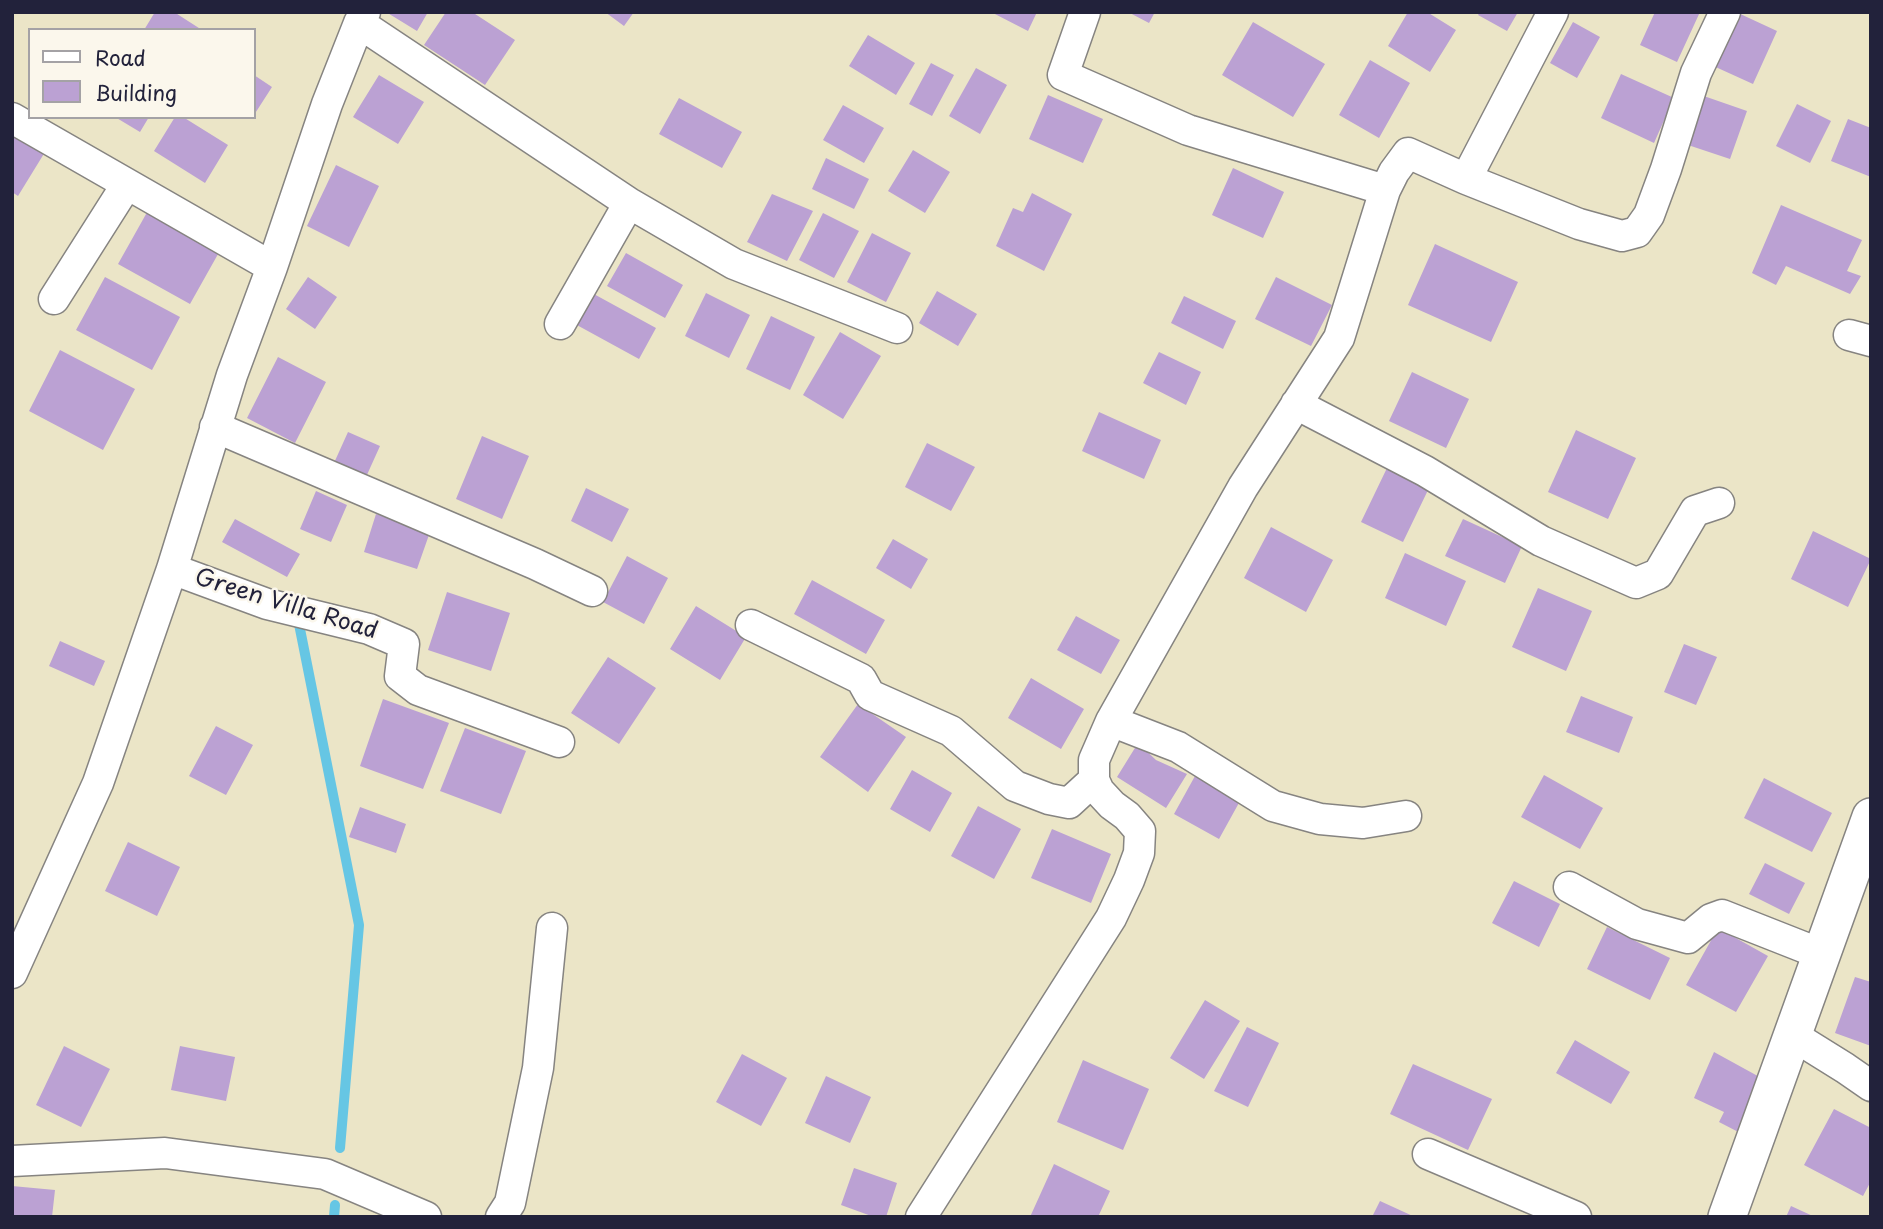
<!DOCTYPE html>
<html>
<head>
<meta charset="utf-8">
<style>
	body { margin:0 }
	#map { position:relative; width:1883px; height:1229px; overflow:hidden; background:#ebe5c7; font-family:"Playpen Sans",sans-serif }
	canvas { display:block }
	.frame { position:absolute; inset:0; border:14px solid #22223b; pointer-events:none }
	.legend { position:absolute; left:28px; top:28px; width:228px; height:91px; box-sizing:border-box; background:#fbf7ec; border:2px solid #a4a2a5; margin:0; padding:9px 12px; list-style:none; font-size:21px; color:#22223b }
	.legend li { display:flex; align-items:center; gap:14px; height:35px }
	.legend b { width:35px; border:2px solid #a4a2a5 }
</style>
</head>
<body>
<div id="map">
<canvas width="1883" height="1229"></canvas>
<div class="frame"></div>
<ul class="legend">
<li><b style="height:9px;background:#fff"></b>Road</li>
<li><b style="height:19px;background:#bba1d3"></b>Building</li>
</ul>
</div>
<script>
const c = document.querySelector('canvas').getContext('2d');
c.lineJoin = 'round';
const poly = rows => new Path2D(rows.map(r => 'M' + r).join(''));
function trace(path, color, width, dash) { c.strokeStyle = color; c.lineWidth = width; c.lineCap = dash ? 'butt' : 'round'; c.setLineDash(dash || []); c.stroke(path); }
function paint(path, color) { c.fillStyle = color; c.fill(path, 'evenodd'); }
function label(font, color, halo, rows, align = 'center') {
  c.font = font + ' "Playpen Sans",sans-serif'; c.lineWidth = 5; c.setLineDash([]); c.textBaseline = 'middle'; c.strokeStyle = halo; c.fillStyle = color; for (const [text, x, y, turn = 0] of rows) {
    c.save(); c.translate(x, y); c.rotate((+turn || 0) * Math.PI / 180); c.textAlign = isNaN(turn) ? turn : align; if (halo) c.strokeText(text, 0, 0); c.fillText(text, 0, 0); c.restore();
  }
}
trace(poly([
	[298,619,359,925,340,1148],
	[334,1217,335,1205]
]), '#66c6e4', 10);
paint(poly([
	[155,12,174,12,202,30,144,30],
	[386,12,428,12,417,31],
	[446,12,472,12,515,40,485,85,424,45],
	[605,12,634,12,624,26],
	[991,12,1037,12,1028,31],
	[1128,12,1155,12,1149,23],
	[1408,12,1427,12,1456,30,1430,72,1388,46],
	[1480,12,1518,12,1507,31,1478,15],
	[1655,12,1700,12,1677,62,1640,45],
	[1736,12,1777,31,1753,84,1709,64],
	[1253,22,1325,64,1293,117,1222,75],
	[1573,22,1600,37,1577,78,1550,63],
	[868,35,915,63,896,95,849,66],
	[1370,60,1410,83,1379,138,1339,115],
	[931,63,954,75,932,116,909,104],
	[976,68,1007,85,980,134,949,116],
	[1621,74,1674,98,1654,143,1601,118],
	[254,75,272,87,254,115],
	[379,75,424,102,398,144,353,117],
	[1698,94,1747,111,1730,159,1682,143],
	[1048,95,1103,119,1083,163,1029,139],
	[679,98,742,132,722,168,659,134],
	[1797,104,1831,121,1810,163,1776,146],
	[843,105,884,128,864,163,823,140],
	[115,117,149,117,140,132],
	[175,117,183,117,228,145,205,183,154,151],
	[1848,119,1871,128,1871,177,1831,161],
	[12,132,45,152,18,196,12,192],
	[913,150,950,172,925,213,888,191],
	[826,158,869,179,854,209,812,189],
	[336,165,379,186,349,247,307,226],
	[1233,168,1284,192,1263,238,1212,215],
	[1032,193,1072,214,1044,271,996,246,1013,208,1023,212],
	[772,194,813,211,787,261,747,242],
	[1781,205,1862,240,1847,271,1861,276,1850,294,1786,266,1776,285,1752,273],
	[150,207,222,247,190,304,118,264],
	[823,213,859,231,834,278,799,260],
	[872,233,911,253,886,302,847,282],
	[1435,244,1518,282,1491,342,1408,305],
	[626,253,683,285,665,318,607,286],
	[105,277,180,317,152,370,76,330],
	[308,277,337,297,315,329,286,309],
	[1276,277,1332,305,1311,346,1255,319],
	[937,291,977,314,958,346,919,323],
	[592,293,656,328,639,359,575,324],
	[706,293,750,315,729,358,685,336],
	[1184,296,1236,321,1223,349,1171,323],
	[771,316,815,337,790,390,746,369],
	[840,332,881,356,843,419,803,395],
	[60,350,135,389,103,450,29,411],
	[1159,352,1201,372,1186,405,1143,383],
	[278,357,326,382,295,443,247,418],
	[1412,372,1469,399,1446,448,1389,421],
	[1099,412,1161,440,1144,479,1082,451],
	[1576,430,1636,458,1608,519,1548,492],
	[348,432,380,446,366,477,334,463],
	[482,436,529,456,502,519,456,499],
	[927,443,975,467,951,511,905,487],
	[1387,468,1429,488,1403,542,1361,522],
	[586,488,629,509,612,542,571,521],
	[316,491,347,505,331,542,300,529],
	[376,514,430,532,417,569,364,552],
	[235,519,300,554,287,577,222,542],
	[1463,519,1522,546,1505,583,1445,556],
	[1271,527,1333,560,1306,612,1244,578],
	[1813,531,1871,559,1848,607,1791,579],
	[893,539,928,559,911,589,876,568],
	[1405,553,1466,581,1446,626,1385,598],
	[627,556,668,578,644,624,603,602],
	[812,580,885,620,866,654,794,614],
	[1538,588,1592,611,1566,671,1512,647],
	[447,592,510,613,491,671,428,650],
	[696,606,746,637,720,680,670,649],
	[1076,616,1120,640,1101,674,1057,650],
	[60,641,105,661,94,686,49,666],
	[1684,644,1717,657,1696,705,1664,692],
	[608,657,656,688,619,744,571,713],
	[1031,678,1084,709,1061,749,1008,718],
	[1581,696,1633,717,1619,753,1566,732],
	[383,699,449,723,423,789,360,766],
	[858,704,906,737,868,792,820,757],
	[216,726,253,745,226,795,189,776],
	[465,728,526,751,501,814,440,791],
	[1138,743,1156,760,1187,774,1166,808,1117,777],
	[912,770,952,793,930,832,890,809],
	[1544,775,1603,808,1580,849,1521,817],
	[1195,776,1240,801,1219,839,1174,814],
	[1764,778,1832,813,1812,852,1744,818],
	[978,806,1021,829,994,879,951,856],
	[360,807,406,824,396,853,349,837],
	[1052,829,1111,854,1091,903,1031,878],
	[128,842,180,867,157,916,105,891],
	[1765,863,1805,883,1789,914,1749,894],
	[1514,881,1560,904,1539,947,1492,923],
	[1607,927,1670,958,1650,1000,1587,969],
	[1718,928,1768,956,1736,1012,1686,985],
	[1855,977,1871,982,1871,1046,1835,1033],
	[1205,1000,1240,1021,1204,1079,1170,1058],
	[1247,1027,1279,1043,1248,1107,1214,1091],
	[1575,1040,1630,1072,1611,1104,1556,1073],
	[64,1046,110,1069,81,1127,36,1105],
	[180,1046,235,1057,226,1101,171,1090],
	[1714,1052,1765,1080,1748,1137,1719,1122,1724,1112,1694,1098],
	[742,1054,787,1078,761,1126,716,1102],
	[1083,1060,1149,1089,1123,1150,1057,1122],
	[1413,1064,1492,1099,1468,1150,1390,1114],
	[826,1076,871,1097,850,1143,805,1123],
	[1834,1109,1871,1128,1871,1181,1863,1196,1804,1165],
	[1054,1164,1110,1191,1098,1217,1030,1217],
	[854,1168,897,1183,886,1217,874,1217,841,1205],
	[12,1186,55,1190,52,1217,12,1217],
	[1380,1201,1415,1217,1372,1217],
	[1791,1206,1815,1217,1786,1217]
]), '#bba1d3');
const minor = poly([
	[1085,12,1063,75,1188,130,1385,190],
	[359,23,629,203,734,264,897,328],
	[12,118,272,267],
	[1466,179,1579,224,1622,236,1637,232,1649,215,1666,169,1696,73,1725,12],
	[54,299,127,184],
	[560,324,629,203],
	[1849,335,1871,341],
	[1296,404,1425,471,1541,541,1636,583,1658,574,1695,511,1719,503],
	[215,427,535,564,592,591],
	[172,569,267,604,369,629,404,644,400,676,418,690,559,742],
	[751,625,861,679,870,695,951,731,1015,786,1049,799,1069,803,1094,780],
	[1111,721,1178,747,1273,806,1320,819,1363,823,1406,816],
	[1569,887,1637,924,1688,938,1711,919,1722,915,1821,954],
	[12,973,98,783,172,569,232,375,272,267,327,104,359,23,365,12],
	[1792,1035,1845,1068,1871,1086],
	[1428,1154,1576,1217],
	[12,1161,165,1153,325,1174,426,1217],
	[501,1217,510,1203,538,1068,552,928],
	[921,1217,1111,918,1129,880,1139,853,1140,831,1127,816,1112,805,1099,791,1094,780,1094,760,1111,721,1243,487,1339,338,1385,190,1394,172,1408,153,1466,179,1553,12]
]);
const tertiary = poly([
	[1727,1217,1871,817]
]);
trace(minor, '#868481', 33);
trace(tertiary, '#868481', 40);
trace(minor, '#fff', 30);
trace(tertiary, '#fff', 37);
label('23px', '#22223b', '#fbf7ec', [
	["Green Villa Road",286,605,17]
]);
</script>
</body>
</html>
